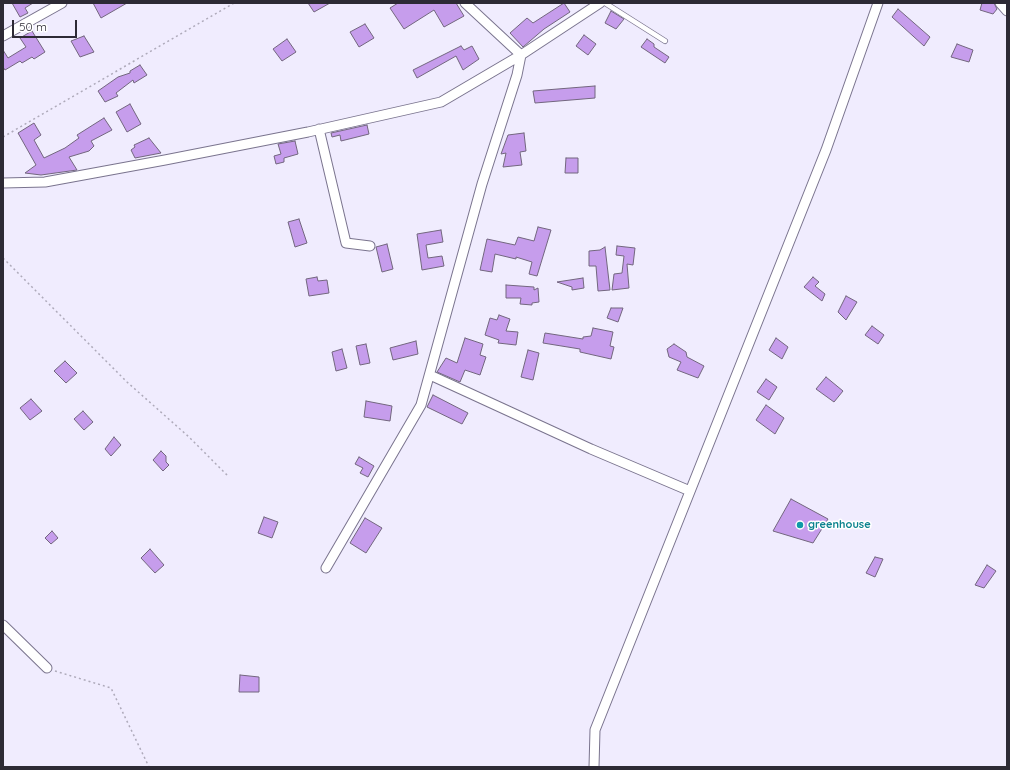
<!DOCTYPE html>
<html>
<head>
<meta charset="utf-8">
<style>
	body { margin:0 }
	#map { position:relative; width:1010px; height:770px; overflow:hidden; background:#f0ecfe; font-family:Quicksand,sans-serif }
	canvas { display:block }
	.frame { position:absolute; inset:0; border:4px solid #2d2a35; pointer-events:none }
	.scale { position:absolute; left:12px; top:20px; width:65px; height:18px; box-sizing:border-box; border:2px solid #2d2a35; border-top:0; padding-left:5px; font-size:12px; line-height:14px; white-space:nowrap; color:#2d2a35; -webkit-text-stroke:3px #fff; paint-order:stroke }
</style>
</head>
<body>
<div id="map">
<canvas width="1010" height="770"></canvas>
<div class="frame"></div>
<div class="scale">50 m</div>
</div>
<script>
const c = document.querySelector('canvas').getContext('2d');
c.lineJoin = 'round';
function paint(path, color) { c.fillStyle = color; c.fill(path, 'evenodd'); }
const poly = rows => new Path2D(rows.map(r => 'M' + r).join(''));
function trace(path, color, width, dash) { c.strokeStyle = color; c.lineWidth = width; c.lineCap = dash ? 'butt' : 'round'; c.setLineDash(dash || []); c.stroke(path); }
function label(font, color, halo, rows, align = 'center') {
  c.font = font + ' Quicksand,sans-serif'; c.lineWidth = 3; c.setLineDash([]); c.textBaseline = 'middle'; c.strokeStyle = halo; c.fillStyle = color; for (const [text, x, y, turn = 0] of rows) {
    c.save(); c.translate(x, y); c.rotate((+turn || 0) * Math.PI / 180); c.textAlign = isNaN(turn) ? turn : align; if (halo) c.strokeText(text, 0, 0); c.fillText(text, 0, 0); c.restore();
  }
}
const building = poly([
	[12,3,33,3,25,8,28,13,20,17,12,3],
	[93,3,127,3,101,18,93,3],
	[308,3,330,3,314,12,308,3],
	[398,3,456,3,464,16,444,27,434,10,404,29,390,8,398,3],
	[564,3,570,12,544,29,523,47,510,33,527,18,533,23,564,3],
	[982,3,994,3,997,9,993,14,980,10,982,3],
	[898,9,930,37,924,46,892,17,898,9],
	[611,11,624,19,616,29,605,23,611,11],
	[365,24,374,38,359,47,350,32,365,24],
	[32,31,45,52,34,59,32,57,22,63,20,61,5,70,3,67,3,50,8,58,26,47,20,38,32,31],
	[584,35,596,44,588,55,576,46,584,35],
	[84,36,94,52,80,57,71,41,84,36],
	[287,39,296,52,282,61,273,49,287,39],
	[647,39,654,44,654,47,669,57,665,63,641,47,647,39],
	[957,44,973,50,969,62,951,57,957,44],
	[461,46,464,50,472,46,479,59,463,70,456,56,417,78,413,70,461,46],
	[140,65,147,75,134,83,133,80,116,93,118,96,105,102,98,91,118,77,130,73,130,71,140,65],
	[595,86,595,98,535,103,533,91,595,86],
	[130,104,141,124,127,132,116,112,130,104],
	[104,118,112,130,91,141,94,146,89,151,69,157,77,170,41,175,25,173,36,165,18,133,34,123,41,135,34,140,44,158,65,148,79,138,77,135,104,118],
	[367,125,369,134,341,141,340,135,332,137,331,133,367,125],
	[524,133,526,151,520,152,522,165,503,167,506,153,501,154,508,135,524,133],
	[149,138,161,153,135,158,131,150,135,147,134,145,149,138],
	[295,141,298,154,284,158,284,162,276,164,274,156,281,154,278,144,295,141],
	[566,158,578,158,578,173,565,173,566,158],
	[299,219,307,243,295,247,288,222,299,219],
	[538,227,551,230,537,276,529,274,532,262,516,257,516,259,495,254,492,272,480,270,487,239,515,245,518,237,534,241,538,227],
	[441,230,443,242,426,245,428,258,442,256,444,266,422,270,417,234,441,230],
	[387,244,393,269,382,272,376,247,387,244],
	[617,246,635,248,633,265,627,264,629,288,612,290,614,274,622,273,624,256,616,255,617,246],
	[605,247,610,290,598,291,596,266,589,266,589,251,600,250,605,247],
	[317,277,318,281,327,280,329,293,309,296,306,279,317,277],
	[813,277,819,282,815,286,825,294,822,301,804,287,813,277],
	[583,278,584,288,572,290,572,287,557,282,583,278],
	[506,285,534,287,534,290,538,288,539,302,532,303,532,305,520,304,521,298,506,298,506,285],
	[846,296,857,302,846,320,838,312,846,296],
	[611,308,623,308,618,322,607,318,611,308],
	[499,315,510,319,506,331,518,332,516,345,498,343,499,340,485,335,490,318,497,320,499,315],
	[872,326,884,335,878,344,865,335,872,326],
	[593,328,613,332,610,346,614,347,611,359,580,352,580,349,543,343,545,333,583,339,583,337,591,336,593,328],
	[465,338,483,344,480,355,486,357,480,375,465,370,460,382,437,372,446,358,457,363,465,338],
	[776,338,788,347,782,359,769,350,776,338],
	[416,341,418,354,393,360,390,348,416,341],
	[366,344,370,363,360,365,356,346,366,344],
	[674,344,686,352,687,357,704,366,698,378,677,370,681,362,669,357,667,349,674,344],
	[342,349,347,368,336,371,332,352,342,349],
	[528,350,539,353,533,380,521,377,528,350],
	[65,361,77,373,66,383,54,371,65,361],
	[826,377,843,391,834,402,816,389,826,377],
	[766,379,777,387,769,400,757,392,766,379],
	[433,395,468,413,462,424,427,407,433,395],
	[31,399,42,411,30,420,20,408,31,399],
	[366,401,392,406,390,421,364,417,366,401],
	[766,405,784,418,775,434,756,420,766,405],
	[83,411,93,422,84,430,74,419,83,411],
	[114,437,121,445,111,456,105,449,114,437],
	[161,451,166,456,166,462,169,465,163,471,153,460,161,451],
	[359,457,374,466,368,477,360,473,363,468,355,464,359,457],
	[791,499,828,519,813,543,773,531,791,499],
	[264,517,278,522,272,538,258,533,264,517],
	[365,518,382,528,366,553,350,543,365,518],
	[52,531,58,538,51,544,45,538,52,531],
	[150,549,164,565,155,573,141,558,150,549],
	[875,557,883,559,875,577,866,573,875,557],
	[987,565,996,571,984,588,975,585,987,565],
	[240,675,259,677,259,692,239,692,240,675]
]);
paint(building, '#c69dec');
trace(building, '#72667e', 1);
const service = poly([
	[605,3,665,41]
]);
const minor = poly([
	[1000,3,1007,11],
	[3,36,62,3],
	[319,129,346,243,370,246],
	[3,183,45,182,165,160,308,132,441,102,521,55,465,3],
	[430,375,591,449,690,491],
	[326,568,421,405,482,184,517,75,521,55,600,3],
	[3,625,47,668],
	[594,767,595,730,826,150,878,3]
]);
trace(service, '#7a748e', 6);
trace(minor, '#7a748e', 11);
trace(poly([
	[3,137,234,3],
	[3,258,127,382,189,437,229,477],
	[55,671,111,688,149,767]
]), '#aeaaba', 1.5, [2, 3]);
trace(service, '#fff', 4.5);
trace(minor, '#fff', 9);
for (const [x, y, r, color] of [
	[800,525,4,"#0f9aa8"]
]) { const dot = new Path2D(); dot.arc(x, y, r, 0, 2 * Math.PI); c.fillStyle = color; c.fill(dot); trace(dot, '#fff', 1.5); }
label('bold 11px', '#0d838f', '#fff', [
	["greenhouse",808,525]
], 'left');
</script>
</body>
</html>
